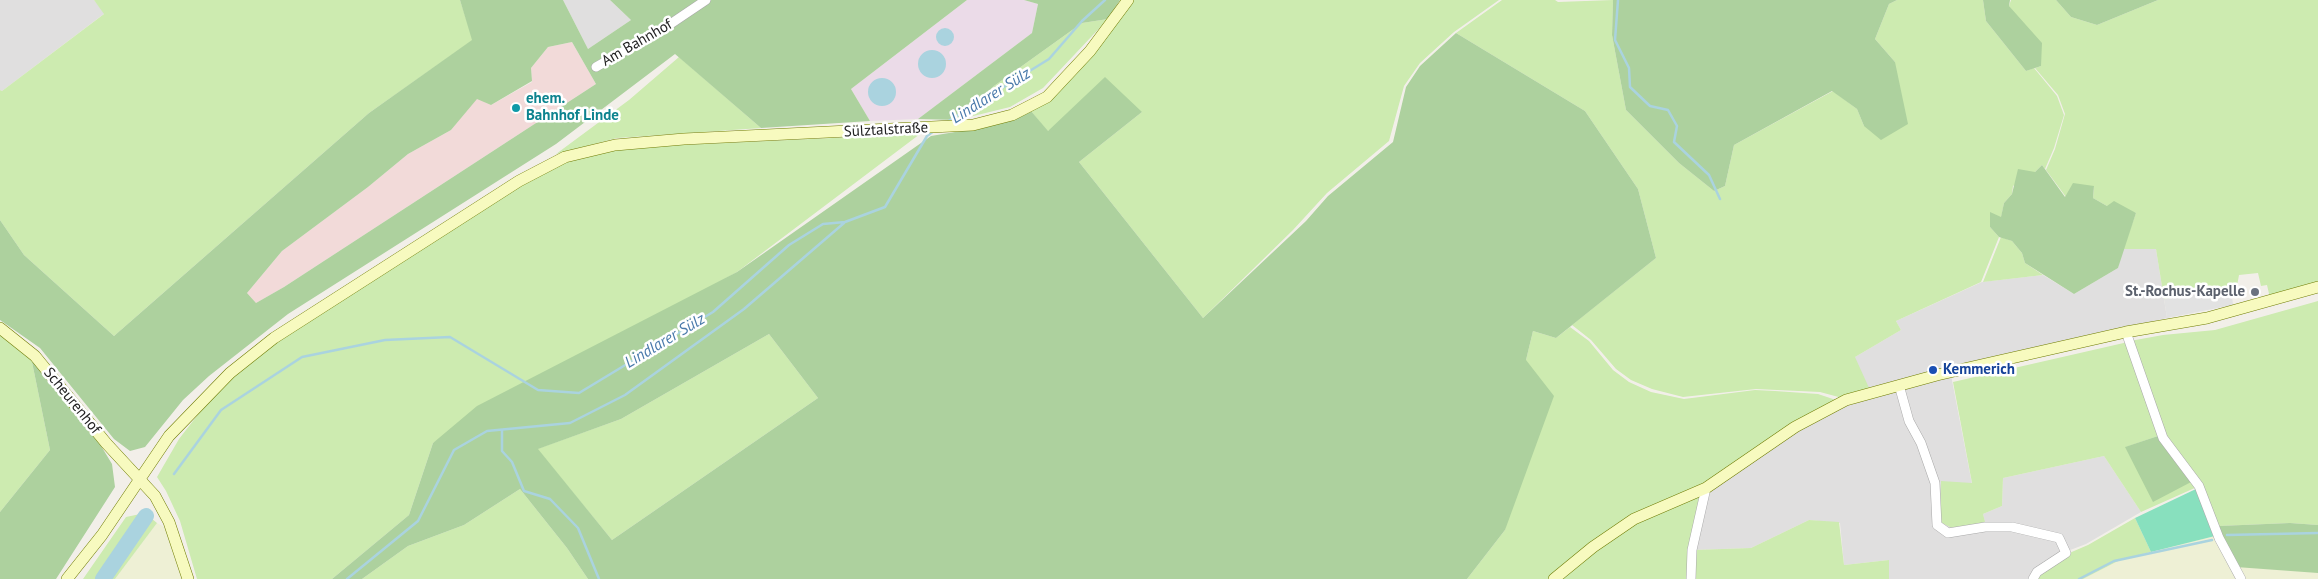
<!DOCTYPE html>
<html>
<head>
<meta charset="utf-8">
<style>
	body { margin:0 }
	canvas { display:block; background:#f2efe9 }
</style>
</head>
<body>
<canvas width="2318" height="579"></canvas>
<script>
const c = document.querySelector('canvas').getContext('2d');
c.lineJoin = 'round';
function paint(path, color) { c.fillStyle = color; c.fill(path, 'evenodd'); }
const poly = rows => new Path2D(rows.map(r => 'M' + r).join(''));
function trace(path, color, width, dash) { c.strokeStyle = color; c.lineWidth = width; c.lineCap = dash ? 'butt' : 'round'; c.setLineDash(dash || []); c.stroke(path); }
function label(font, color, halo, rows, align = 'center') {
  c.font = font + ' "PT Sans",sans-serif'; c.lineWidth = 5; c.setLineDash([]); c.textBaseline = 'middle'; c.strokeStyle = halo; c.fillStyle = color; for (const [text, x, y, turn = 0] of rows) {
    c.save(); c.translate(x, y); c.rotate((+turn || 0) * Math.PI / 180); c.textAlign = isNaN(turn) ? turn : align; if (halo) c.strokeText(text, 0, 0); c.fillText(text, 0, 0); c.restore();
  }
}
paint(poly([
	[0,0,94,0,105,13,2,91,0,90],
	[563,0,610,0,631,20,588,49],
	[2123,249,2156,249,2167,318,1950,370,1972,484,1985,522,1983,514,2002,506,2003,478,2104,456,2141,512,2086,544,2065,552,2030,579,1889,579,1889,560,1844,565,1840,523,1809,520,1751,548,1694,550,1708,491,1797,430,1845,402,1855,357,1901,330,1896,321,1982,282,2043,275,2074,294,2118,268]
]), '#e0dfdf');
paint(poly([
	[572,42,596,84,284,287,256,303,247,293,282,251,368,187,408,154,451,130,477,98,491,105,532,82,531,68,548,47]
]), '#f2dad9');
paint(poly([
	[967,0,1024,0,1038,4,1032,33,918,119,870,121,851,89]
]), '#ebdbe8');
paint(poly([
	[157,523,166,528,183,579,115,579],
	[2215,536,2318,573,2318,579,2083,579,2122,559]
]), '#eef0d5');
paint(poly([
	[94,0,460,0,473,40,369,113,114,336,24,255,0,220,0,90,2,91,104,14],
	[1134,0,1499,0,1454,32,1420,63,1404,86,1389,141,1327,193,1293,230,1203,318,1079,162,1142,112,1047,131,1031,111,1092,54],
	[1502,0,1555,0,1558,2,1613,0,1612,35,1626,110,1679,163,1714,191,1725,186,1734,145,1833,91,1857,109,1864,126,1895,62,1875,39,1889,4,1897,0,1983,0,1986,21,2026,71,2034,68,2057,96,2064,115,2054,148,2045,169,2042,165,2035,172,2013,186,2012,194,2004,203,2001,218,1990,213,1990,227,1999,237,1981,282,1896,321,1901,330,1855,357,1870,390,1846,399,1820,392,1756,389,1683,397,1652,389,1631,380,1616,369,1591,340,1572,325,1656,258,1638,189,1585,111,1456,33],
	[2011,0,2056,0,2071,17,2097,25,2158,0,2318,0,2318,284,2270,298,2267,285,2261,286,2258,273,2239,275,2237,286,2164,299,2156,249,2123,249,2136,213,2107,206,2093,198,2094,186,2066,197,2046,170,2055,149,2065,114,2058,95,2035,68,2041,66,2009,6],
	[1108,19,1043,88,1010,107,957,120,994,86,1082,23],
	[679,57,761,128,617,138,556,154,629,100],
	[920,134,737,272,433,443,409,515,332,579,197,579,180,521,166,491,157,477,179,439,203,408,234,375,280,339,522,183,568,159,615,148],
	[2001,237,2012,241,2022,253,2025,263,2043,275,1983,282],
	[2318,301,2318,525,2290,523,2219,526,2203,485,2164,437,2130,341,2163,335,2215,330],
	[1570,327,1589,341,1613,370,1629,382,1651,392,1684,399,1755,390,1775,391,1818,394,1839,401,1702,494,1689,579,1467,579,1505,530,1526,360,1533,331,1556,338],
	[0,332,31,357,50,450,0,512],
	[769,334,818,398,612,540,537,449,621,419],
	[2128,342,2161,435,2126,447,2193,481,2197,487,2141,512,2104,456,2003,478,2002,506,1983,514,1985,522,1954,529,1940,522,1941,481,1972,483,1953,382],
	[520,489,567,548,588,579,362,579,408,546,464,525],
	[145,513,157,523,115,579,83,579,126,517],
	[2135,518,2151,552,2122,559,2083,579,2034,579,2067,554,2088,545],
	[1809,520,1839,522,1844,565,1889,560,1889,579,1694,579,1694,550,1751,548]
]), '#cdebb0');
paint(poly([
	[460,0,563,0,588,49,631,20,610,0,967,0,851,89,870,121,761,128,675,54,556,144,288,314,209,376,183,400,145,447,130,451,114,439,40,348,0,320,0,220,24,255,114,336,369,113,472,40],
	[572,42,596,84,284,287,256,303,247,293,282,251,368,187,408,154,451,130,477,99,491,105,532,81,531,68,548,47],
	[1024,0,1120,0,1108,19,1082,23,994,86,957,120,918,119,1032,33,1038,4],
	[1613,0,1897,0,1889,4,1875,39,1895,62,1908,124,1881,140,1864,126,1857,109,1832,91,1734,145,1725,186,1714,191,1679,163,1626,110,1612,35],
	[1983,0,2010,0,2009,6,2042,43,2041,66,2026,71,1986,21],
	[2056,0,2158,0,2097,25,2071,17],
	[1456,33,1585,111,1638,189,1656,258,1556,338,1533,331,1526,360,1554,396,1505,530,1467,579,588,579,567,548,520,489,464,525,408,546,362,579,332,579,409,515,433,443,477,406,737,272,931,136,973,129,1031,111,1048,131,1105,77,1142,112,1079,162,1203,318,1306,221,1328,196,1393,142,1406,87,1420,66],
	[769,334,818,398,612,540,538,449,621,419],
	[2042,165,2065,197,2073,183,2094,186,2093,198,2107,206,2114,201,2136,213,2118,268,2074,294,2025,263,2022,253,2012,241,1999,237,1990,227,1990,212,2001,217,2004,203,2012,194,2018,169,2035,172],
	[31,357,92,431,112,464,115,487,56,579,0,579,0,512,50,450],
	[2161,435,2193,481,2153,502,2125,447],
	[2290,523,2318,525,2318,573,2236,567,2222,539,2219,526]
]), '#add19e');
paint(poly([
	[2198,488,2215,536,2151,552,2135,518]
]), '#88e0be');
paint(poly([
	[2231,287,2233,305,2167,318,2164,299]
]), '#e2e2e2');
paint(poly([
	'936 37a9 9 0 1 1 18 0a9 9 0 1 1-18 0Z',
	'918 64a14 14 0 1 1 28 0a14 14 0 1 1-28 0Z',
	'868 92a14 14 0 1 1 28 0a14 14 0 1 1-28 0Z'
]), '#aad3df');
trace(poly([
	[1618,0,1615,40,1629,68,1630,87,1650,106,1668,110,1677,126,1674,142,1709,175,1720,199],
	[947,122,1049,59,1082,21,1105,0],
	[502,430,502,451,512,462,524,491,550,499,578,528,599,579],
	[174,474,221,410,302,357,385,340,450,337,538,390,579,393,713,312,789,245,823,224,845,222,885,207,927,136,934,131],
	[2227,535,2318,533],
	[347,579,418,521,454,450,487,431,570,423,625,395,744,309,844,223],
	[2079,579,2114,561,2212,540]
]), '#aad3df', 2.5);
trace(poly([
	[103,579,146,516]
]), '#aad3df', 16);
const street = poly([
	[596,67,663,29,706,0],
	[2126,332,2163,438,2199,486,2219,538,2241,579],
	[1899,385,1909,421,1921,443,1935,483,1937,525,1948,533,1985,527,2012,527,2059,538,2066,553,2037,572,2033,579],
	[1691,579,1692,550,1706,488]
]);
const secondary = poly([
	[0,328,35,356,106,443,155,496,169,522,188,579],
	[67,579,102,535,169,436,230,373,274,338,519,181,565,157,615,145,684,139,952,126,973,125,1012,115,1047,97,1090,51,1128,0],
	[1554,579,1593,547,1634,519,1706,488,1795,427,1846,400,1937,375,2126,332,2207,318,2318,287]
]);
trace(street, '#a9a9a9', 10);
trace(secondary, '#707d05', 12);
trace(street, '#fff', 9);
trace(secondary, '#f7fabf', 11);
for (const [x, y, r, color] of [
	[516,108,5,"#0f9aa8"],
	[2255,292,5,"#6b7280"],
	[1933,370,5,"#1a4fb4"]
]) { const dot = new Path2D(); dot.arc(x, y, r, 0, 2 * Math.PI); c.fillStyle = color; c.fill(dot); trace(dot, '#fff', 2); }
label('15px', '#222', '#fff', [
	["Am Bahnhof",637,43,-30],
	["Sülztalstraße",886,130,-3],
	["Scheurenhof",72,401,51]
]);
label('bold 15px', '#0d838f', '#fff', [
	["ehem.",526,99],
	["Bahnhof Linde",526,116]
], 'left');
label('bold 15px', '#5b616d', '#fff', [
	["St.-Rochus-Kapelle",2245,292]
], 'right');
label('bold 15px', '#164399', '#fff', [
	["Kemmerich",1943,370]
], 'left');
label('italic 16px', '#4a7aab', '#fff', [
	["Lindlarer Sülz",991,96,-32],
	["Lindlarer Sülz",665,341,-31]
]);
</script>
</body>
</html>
